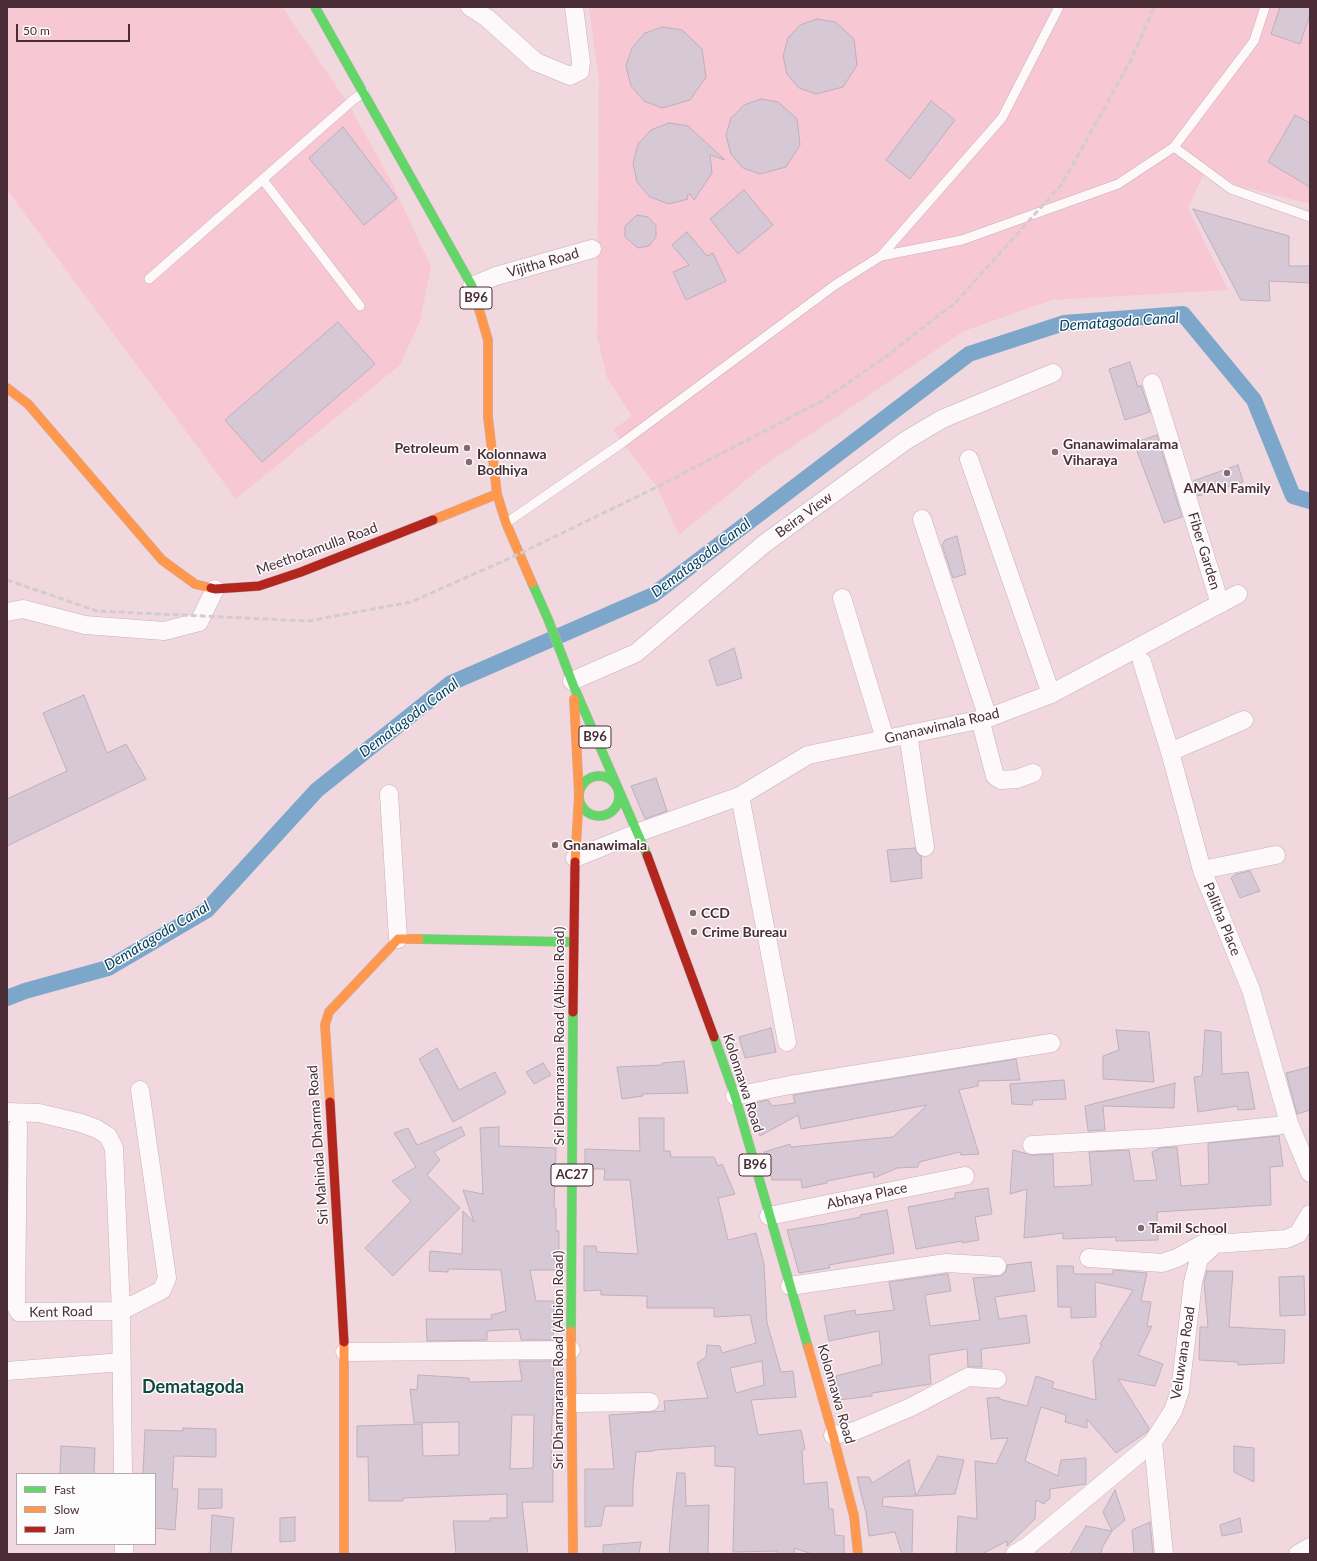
<!DOCTYPE html>
<html>
<head>
<meta charset="utf-8">
<style>
	body { margin:0 }
	#map { position:relative; width:1317px; height:1561px; overflow:hidden; background:#f0d8de; font-family:Lato,sans-serif }
	canvas { display:block }
	.frame { position:absolute; inset:0; border:8px solid #4a2d36; pointer-events:none }
	.legend { position:absolute; left:16px; top:1473px; width:140px; height:72px; box-sizing:border-box; background:#fcfcfc; border:1px solid #b5a9ad; margin:0; padding:5px 7px; list-style:none; font-size:12px; color:#4a2d36 }
	.legend li { display:flex; align-items:center; gap:8px; height:20px }
	.legend b { width:20px; border:1px solid #b5a9ad }
	.scale { position:absolute; left:16px; top:24px; width:114px; height:18px; box-sizing:border-box; border:2px solid #4a2d36; border-top:0; padding-left:5px; font-size:12px; line-height:14px; white-space:nowrap; color:#4a2d36; -webkit-text-stroke:3px #fcfcfc; paint-order:stroke }
</style>
</head>
<body>
<div id="map">
<canvas width="1317" height="1561"></canvas>
<div class="frame"></div>
<ul class="legend">
<li><b style="height:5px;background:#63d668"></b>Fast</li>
<li><b style="height:5px;background:#ff974d"></b>Slow</li>
<li><b style="height:5px;background:#b3261e"></b>Jam</li>
</ul>
<div class="scale">50 m</div>
</div>
<script>
const c = document.querySelector('canvas').getContext('2d');
c.lineJoin = 'round';
function paint(path, color) { c.fillStyle = color; c.fill(path, 'evenodd'); }
const poly = rows => new Path2D(rows.map(r => 'M' + r).join(''));
function trace(path, color, width, dash) { c.strokeStyle = color; c.lineWidth = width; c.lineCap = dash ? 'butt' : 'round'; c.setLineDash(dash || []); c.stroke(path); }
function label(font, color, halo, rows, align = 'center') {
  c.font = font + ' Lato,sans-serif'; c.lineWidth = 3; c.setLineDash([]); c.textBaseline = 'middle'; c.strokeStyle = halo; c.fillStyle = color; for (const [text, x, y, turn = 0] of rows) {
    c.save(); c.translate(x, y); c.rotate((+turn || 0) * Math.PI / 180); c.textAlign = isNaN(turn) ? turn : align; if (halo) c.strokeText(text, 0, 0); c.fillText(text, 0, 0); c.restore();
  }
}
paint(poly([
	[7,7,282,7,348,103,393,185,431,267,420,321,400,365,236,499,7,190],
	[589,7,1310,7,1310,204,1238,186,1207,167,1188,208,1228,290,1052,300,964,331,762,467,679,535,657,487,613,430,632,416,607,378,597,336,599,81]
]), '#f7c7d4');
trace(poly([
	[7,998,25,991,108,968,207,910,317,790,451,683,653,595,969,354,1064,323,1183,314,1254,400,1293,496,1310,501]
]), '#7da7ca', 16);
const building = poly([
	[1280,7,1310,7,1310,14,1300,44,1271,34,1280,7],
	[817,19,835,22,854,39,857,65,843,87,816,94,799,88,787,74,783,56,788,38,800,25,817,19],
	[663,27,682,30,702,49,706,77,690,100,662,108,644,101,631,86,626,66,632,48,645,33,663,27],
	[761,99,778,102,797,119,800,145,786,167,760,174,743,168,731,154,726,135,731,118,744,105,761,99],
	[931,101,955,120,910,179,886,160,931,101],
	[1295,115,1310,123,1310,187,1268,162,1295,115],
	[669,123,688,126,725,160,710,155,712,173,694,200,690,194,687,196,688,199,669,204,650,197,637,182,633,163,638,144,651,130,669,123],
	[343,127,397,198,364,225,309,158,343,127],
	[744,190,773,225,738,254,710,219,744,190],
	[1193,209,1289,236,1289,266,1310,266,1310,283,1269,281,1270,301,1241,300,1193,209],
	[637,215,648,217,656,225,656,237,649,246,638,248,625,237,625,226,637,215],
	[687,232,707,256,713,253,726,281,686,300,673,272,689,265,672,245,687,232],
	[338,322,375,364,262,462,225,420,338,322],
	[1130,362,1138,387,1141,385,1150,412,1125,420,1109,369,1130,362],
	[1157,435,1182,517,1164,523,1134,443,1157,435],
	[1238,465,1243,482,1198,496,1193,481,1238,465],
	[957,536,966,574,953,578,942,545,945,540,957,536],
	[734,648,742,678,717,686,709,660,734,648],
	[84,695,107,753,126,744,146,779,7,846,7,799,67,771,43,713,84,695],
	[656,778,667,811,645,819,631,786,656,778],
	[915,848,917,853,921,856,922,878,891,882,887,850,915,848],
	[1250,871,1260,891,1240,898,1231,878,1236,874,1250,871],
	[771,1028,776,1052,745,1058,739,1037,771,1028],
	[1116,1030,1149,1032,1154,1082,1103,1079,1103,1056,1119,1050,1116,1030],
	[1205,1030,1221,1032,1222,1074,1248,1072,1255,1109,1238,1110,1237,1106,1198,1112,1194,1077,1202,1076,1205,1030],
	[437,1048,459,1090,495,1072,506,1093,453,1122,419,1059,437,1048],
	[1016,1059,1020,1080,978,1081,978,1086,959,1090,979,1154,961,1155,960,1152,919,1162,918,1167,897,1168,874,1178,873,1172,827,1181,827,1183,802,1188,801,1180,772,1180,764,1152,790,1144,791,1147,893,1137,927,1105,801,1129,798,1115,760,1136,750,1104,768,1100,772,1106,795,1103,793,1095,1016,1059],
	[684,1061,688,1093,642,1094,643,1096,622,1099,617,1067,662,1065,662,1063,684,1061],
	[543,1063,551,1075,534,1084,526,1072,543,1063],
	[1310,1067,1310,1110,1297,1114,1286,1073,1310,1067],
	[1064,1080,1066,1099,1033,1100,1032,1105,1012,1104,1010,1084,1064,1080],
	[1175,1083,1174,1108,1103,1106,1105,1130,1088,1131,1085,1106,1175,1083],
	[639,1118,664,1118,664,1151,670,1151,671,1157,714,1157,718,1166,722,1164,735,1194,718,1198,728,1240,756,1233,764,1264,767,1323,781,1372,793,1371,796,1397,751,1400,758,1435,801,1430,805,1449,802,1450,804,1484,827,1482,829,1509,833,1509,835,1535,844,1536,844,1554,812,1554,794,1548,795,1554,777,1554,778,1551,733,1552,735,1467,715,1466,715,1446,654,1450,654,1451,636,1452,633,1486,633,1506,605,1506,601,1526,585,1527,585,1469,614,1469,609,1415,665,1411,664,1401,708,1398,697,1363,706,1357,707,1345,720,1346,722,1353,756,1343,750,1315,714,1317,714,1308,647,1308,647,1296,601,1295,601,1290,584,1291,584,1246,596,1246,597,1252,638,1254,630,1180,604,1180,605,1169,585,1169,585,1149,640,1151,639,1118],
	[762,1361,764,1385,736,1393,730,1368,762,1361],
	[461,1127,465,1135,434,1152,440,1160,427,1175,460,1208,393,1276,365,1248,411,1201,392,1181,416,1167,394,1133,408,1128,417,1145,461,1127],
	[499,1127,499,1146,556,1148,554,1208,556,1208,556,1231,559,1231,559,1270,530,1270,536,1301,554,1301,553,1340,521,1340,519,1329,487,1331,487,1340,427,1341,426,1319,492,1319,491,1315,506,1311,501,1270,448,1269,448,1272,429,1271,430,1251,462,1254,463,1211,474,1222,463,1190,483,1194,480,1128,499,1127],
	[1279,1136,1283,1166,1270,1167,1271,1205,1157,1212,1158,1240,1116,1241,1116,1237,1063,1239,1063,1233,1024,1238,1027,1189,1010,1194,1013,1150,1032,1155,1053,1154,1054,1187,1092,1185,1089,1152,1129,1150,1134,1181,1157,1180,1152,1152,1160,1148,1177,1147,1181,1186,1209,1184,1208,1143,1279,1136],
	[988,1188,992,1214,975,1217,979,1240,962,1243,962,1241,916,1249,908,1207,955,1198,955,1193,988,1188],
	[887,1210,894,1253,829,1265,830,1268,799,1273,787,1230,825,1224,861,1217,860,1215,887,1210],
	[1031,1262,1035,1291,995,1297,999,1319,1026,1315,1030,1343,981,1349,982,1367,968,1367,967,1349,929,1355,931,1384,872,1393,872,1396,839,1400,836,1376,882,1364,879,1331,829,1341,824,1316,855,1310,856,1315,894,1310,889,1282,946,1274,948,1274,951,1291,925,1295,930,1326,980,1320,973,1278,1001,1276,1006,1271,1007,1265,1031,1262],
	[1057,1266,1073,1266,1074,1274,1113,1274,1113,1270,1147,1273,1141,1301,1151,1302,1147,1327,1152,1326,1138,1355,1163,1364,1155,1386,1118,1379,1149,1428,1147,1432,1116,1453,1087,1419,1087,1428,1065,1422,1066,1415,1041,1407,1025,1461,1058,1476,1061,1460,1086,1458,1086,1484,1050,1489,1050,1498,1044,1504,1036,1500,1035,1519,1007,1546,1007,1541,982,1554,956,1554,958,1516,977,1519,975,1461,996,1464,1008,1438,991,1439,987,1398,999,1397,999,1399,1027,1406,1036,1376,1054,1382,1052,1388,1096,1400,1093,1360,1102,1345,1100,1344,1133,1290,1095,1282,1096,1317,1071,1318,1071,1307,1058,1307,1057,1266],
	[1207,1271,1233,1271,1229,1327,1285,1330,1284,1363,1238,1365,1238,1362,1199,1360,1200,1327,1208,1327,1204,1282,1207,1271],
	[1304,1276,1305,1315,1280,1316,1279,1277,1304,1276],
	[519,1361,553,1361,554,1378,558,1378,558,1398,553,1398,553,1415,552,1415,551,1468,553,1468,553,1502,522,1502,528,1554,456,1554,453,1521,490,1521,490,1518,507,1518,507,1494,403,1498,403,1501,369,1501,368,1457,357,1457,357,1426,422,1424,423,1456,459,1455,459,1422,414,1423,410,1389,417,1390,418,1375,469,1378,469,1382,522,1381,519,1361],
	[512,1415,534,1415,533,1468,510,1469,512,1415],
	[183,1428,216,1429,216,1457,174,1456,172,1489,178,1489,175,1530,155,1528,155,1474,143,1474,145,1430,183,1431,183,1428],
	[61,1446,95,1448,94,1474,60,1474,61,1446],
	[1234,1446,1254,1448,1254,1482,1234,1472,1234,1446],
	[938,1456,964,1460,955,1494,916,1496,938,1456],
	[909,1460,916,1496,883,1497,882,1506,913,1510,912,1554,902,1554,895,1532,869,1536,866,1513,857,1477,869,1477,872,1483,909,1460],
	[677,1473,685,1473,686,1506,709,1505,708,1554,669,1554,673,1506,677,1473],
	[199,1489,222,1489,222,1508,198,1509,199,1489],
	[1115,1490,1125,1520,1112,1531,1103,1512,1115,1490],
	[212,1515,234,1518,231,1554,210,1554,212,1515],
	[295,1517,295,1541,280,1542,280,1518,295,1517],
	[1240,1518,1242,1532,1222,1536,1220,1525,1240,1518],
	[1150,1522,1153,1554,1134,1554,1132,1530,1150,1522],
	[1086,1526,1112,1531,1102,1548,1101,1554,1070,1554,1086,1526],
	[641,1542,639,1554,603,1554,603,1545,641,1542]
]);
paint(building, '#d7c8d6');
trace(building, '#beafbd', 1);
const lane = poly([
	[1174,147,1231,189,1310,217],
	[263,180,360,306],
	[881,256,962,240,1118,184,1174,147,1254,41,1265,7],
	[149,279,353,100,364,92],
	[506,523,622,443,835,285,881,256,1002,118,1059,7]
]);
const street = poly([
	[470,7,487,18,536,62,570,76,580,71,581,62,574,7],
	[472,286,496,276,592,249],
	[1152,383,1220,604],
	[969,459,1051,694],
	[922,519,988,718],
	[842,598,885,739],
	[7,612,23,609,85,625,164,631,199,622,215,589],
	[1142,662,1170,752,1202,870,1251,990,1289,1123,1310,1173],
	[572,681,636,653,764,544,905,441,942,419,1053,373],
	[980,719,995,776,1001,780,1017,779,1033,773],
	[908,734,925,847],
	[1170,752,1244,720],
	[389,794,398,939],
	[740,796,787,1042],
	[575,858,637,833,740,796,808,755,988,718,1051,694,1238,594],
	[1202,870,1276,855],
	[735,1096,790,1085,1051,1043],
	[7,1112,39,1113,81,1123,97,1129,108,1136,114,1148,121,1311,123,1474],
	[18,1126,16,1306,19,1312,121,1311,162,1290,167,1278,140,1090],
	[1032,1145,1158,1138,1276,1126,1289,1123],
	[769,1216,965,1176],
	[1089,1258,1162,1263,1177,1258,1204,1243,1213,1244],
	[790,1286,946,1263,997,1266],
	[345,1352,571,1350],
	[7,1371,122,1362],
	[572,1403,650,1402],
	[833,1435,855,1431,911,1407,968,1377,997,1379],
	[1153,1442,1164,1554],
	[124,1544,124,1554],
	[1015,1554,1028,1546,1153,1442,1173,1411,1180,1391,1193,1282,1199,1259,1215,1244,1286,1239,1298,1234,1310,1214],
	[1298,1554,1310,1547]
]);
const fast = poly([
	[315,7,472,286,476,299],
	[532,583,548,619,574,687,647,855],
	'579 796a20 20 0 1 1 40 0a20 20 0 1 1-40 0Z',
	[419,939,574,942],
	[714,1037,735,1096,808,1347],
	[571,1331,573,1012]
]);
const slow = poly([
	[476,299,488,340,488,417,497,494,506,523,532,583],
	[7,388,28,404,162,560,195,584,211,588],
	[433,520,497,494],
	[574,699,579,795,575,862],
	[330,1102,325,1025,329,1012,398,939,419,939],
	[571,1331,573,1554],
	[808,1347,833,1435,854,1516,858,1554],
	[344,1554,344,1342]
]);
const jam = poly([
	[211,588,215,589,259,586,301,572,433,520],
	[647,855,714,1037],
	[573,1012,575,862],
	[330,1102,344,1342]
]);
trace(lane, '#c8b0b7', 10);
trace(street, '#c8b0b7', 19);
trace(fast, '#c8b0b7', 10);
trace(slow, '#c8b0b7', 10);
trace(jam, '#c8b0b7', 10);
trace(lane, '#fdf9fa', 9);
trace(street, '#fdf9fa', 18);
trace(fast, '#63d668', 9);
trace(slow, '#ff974d', 9);
trace(jam, '#b3261e', 9);
trace(poly([
	[7,580,97,611,308,621,411,602,519,554,657,487,820,402,884,358,956,302,1062,184,1132,58,1154,7]
]), '#d3ccce', 3, [6, 3]);
for (const [x, y, r, color] of [
	[467,448,4,"#846971"],
	[1055,452,4,"#846971"],
	[469,462,4,"#846971"],
	[1227,473,4,"#846971"],
	[555,845,4,"#846971"],
	[693,913,4,"#846971"],
	[694,932,4,"#846971"],
	[1141,1228,4,"#846971"]
]) { const dot = new Path2D(); dot.arc(x, y, r, 0, 2 * Math.PI); c.fillStyle = color; c.fill(dot); trace(dot, '#fcfcfc', 1.5); }
for (const [x, y, w] of [
	[476,298,32],
	[595,737,32],
	[755,1165,32],
	[572,1175,42]
]) { const box = new Path2D(); box.roundRect(x - w / 2, y - 11, w, 22, 3); c.fillStyle = '#fcfcfc'; c.fill(box); trace(box, '#4a2d36', 1); }
label('bold 13px', '#4a2d36', null, [
	["B96",476,298],
	["B96",595,737],
	["B96",755,1165],
	["AC27",572,1175]
]);
label('14px', '#4a2d36', '#fcfcfc', [
	["Vijitha Road",543,263,-16],
	["Beira View",804,515,-36],
	["Meethotamulla Road",317,549,-20],
	["Fiber Garden",1204,551,73],
	["Gnanawimala Road",942,726,-13],
	["Palitha Place",1222,919,68],
	["Sri Dharmarama Road (Albion Road)",559,1036,-90],
	["Kolonnawa Road",743,1083,72],
	["Sri Mahinda Dharma Road",318,1145,-94],
	["Abhaya Place",867,1196,-12],
	["Kent Road",61,1312,-1],
	["Veluwana Road",1183,1353,-81],
	["Sri Dharmarama Road (Albion Road)",558,1360,-90],
	["Kolonnawa Road",836,1394,74]
]);
label('bold 14px', '#4a2d36', '#fcfcfc', [
	["Gnanawimalarama",1063,444],
	["Viharaya",1063,460],
	["Petroleum",459,448,"right"],
	["Kolonnawa",477,454],
	["Bodhiya",477,470],
	["AMAN Family",1227,488,"center"],
	["Gnanawimala",563,845],
	["CCD",701,913],
	["Crime Bureau",702,932],
	["Tamil School",1149,1228]
], 'left');
label('italic 15px', '#074262', '#fcfcfc', [
	["Dematagoda Canal",1119,322,-4],
	["Dematagoda Canal",701,558,-37],
	["Dematagoda Canal",409,718,-37],
	["Dematagoda Canal",157,936,-31]
]);
label('bold 18px', '#0f4940', '#fcfcfc', [
	["Dematagoda",193,1387]
]);
</script>
</body>
</html>
